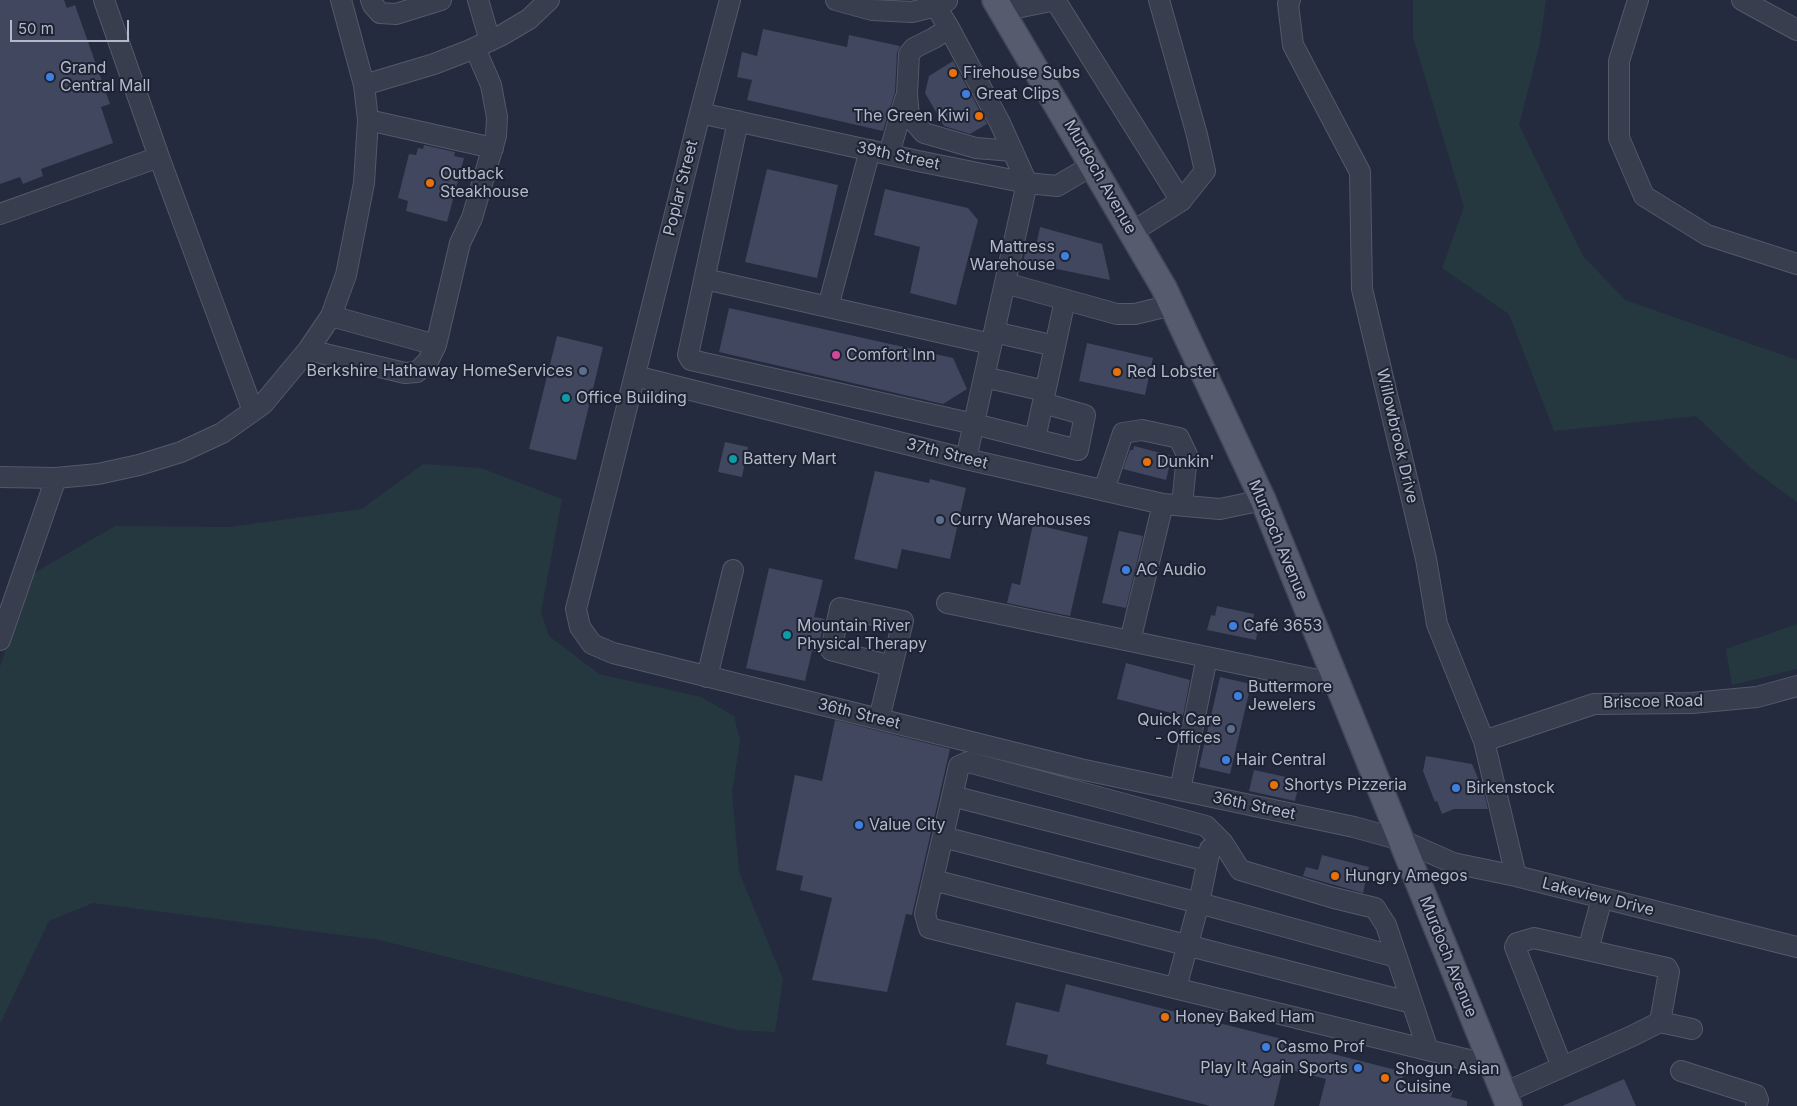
<!DOCTYPE html>
<html>
<head>
<meta charset="utf-8">
<style>
	body { margin:0 }
	#map { position:relative; width:1797px; height:1106px; overflow:hidden; background:#242b3e; font-family:Inter,sans-serif }
	canvas { display:block }
	.scale { position:absolute; left:10px; top:20px; width:119px; height:22px; box-sizing:border-box; border:2px solid #b4b9c9; border-top:0; padding-left:6px; font-size:15px; line-height:18px; white-space:nowrap; color:#b4b9c9; -webkit-text-stroke:4px #1d2333; paint-order:stroke }
</style>
</head>
<body>
<div id="map">
<canvas width="1797" height="1106"></canvas>
<div class="scale">50 m</div>
</div>
<script>
const c = document.querySelector('canvas').getContext('2d');
c.lineJoin = 'round';
function paint(path, color) { c.fillStyle = color; c.fill(path, 'evenodd'); }
const poly = rows => new Path2D(rows.map(r => 'M' + r).join(''));
function trace(path, color, width, dash) { c.strokeStyle = color; c.lineWidth = width; c.lineCap = dash ? 'butt' : 'round'; c.setLineDash(dash || []); c.stroke(path); }
function label(font, color, halo, rows, align = 'center') {
  c.font = font + ' Inter,sans-serif'; c.lineWidth = 4; c.setLineDash([]); c.textBaseline = 'middle'; c.strokeStyle = halo; c.fillStyle = color; for (const [text, x, y, turn = 0] of rows) {
    c.save(); c.translate(x, y); c.rotate((+turn || 0) * Math.PI / 180); c.textAlign = isNaN(turn) ? turn : align; if (halo) c.strokeText(text, 0, 0); c.fillText(text, 0, 0); c.restore();
  }
}
paint(poly([
	[1413,0,1546,0,1539,47,1519,125,1583,256,1625,300,1797,360,1797,502,1752,469,1696,416,1554,431,1509,314,1442,268,1464,207,1413,37],
	[423,464,481,468,562,499,541,612,549,636,599,674,701,697,734,716,740,741,732,792,739,872,783,979,775,1032,738,1030,380,940,93,903,49,921,0,1024,0,667,29,576,115,526,229,527,362,509],
	[1797,624,1797,669,1732,685,1726,649]
]), '#26383f');
paint(poly([
	[0,0,64,0,67,8,75,5,110,104,101,107,113,143,41,169,43,176,23,184,20,177,0,184],
	[763,29,847,47,849,35,900,46,897,53,895,92,883,131,747,100,752,80,737,77,742,52,757,56],
	[953,61,987,124,970,134,944,126,925,93,929,76],
	[424,145,455,152,454,156,464,158,447,222,406,211,408,201,398,198,409,154,416,155,418,148,423,149],
	[767,169,838,185,817,278,745,262],
	[885,189,968,208,978,220,956,305,910,293,920,247,874,235],
	[1040,227,1102,244,1110,280,1023,262,1026,249,1035,251],
	[729,308,953,358,967,389,943,404,719,352],
	[557,336,603,347,576,460,529,449],
	[1087,343,1153,358,1145,395,1079,381],
	[725,442,748,447,742,477,718,472],
	[1134,446,1172,456,1166,480,1123,469,1130,450,1133,450],
	[875,471,929,483,930,479,966,488,950,559,902,549,897,569,854,559],
	[1033,524,1088,537,1070,616,1007,603,1012,583,1020,585],
	[1119,531,1143,536,1126,608,1102,603],
	[769,568,823,580,814,617,825,619,817,652,812,651,805,681,746,668],
	[1217,606,1254,614,1253,621,1259,622,1256,640,1207,630,1211,615,1215,616],
	[1126,663,1190,680,1183,716,1117,699],
	[1220,677,1251,684,1230,774,1199,767],
	[835,720,950,749,912,915,906,914,887,992,812,980,832,898,800,890,803,876,776,870,795,775,822,781],
	[1426,756,1472,764,1484,792,1488,809,1454,809,1442,814,1437,801,1435,802,1423,771],
	[1254,770,1300,780,1295,801,1249,791],
	[1322,855,1369,867,1363,893,1303,876,1306,867,1318,870],
	[1066,984,1290,1041,1290,1043,1404,1072,1401,1085,1438,1094,1439,1087,1453,1091,1451,1097,1467,1101,1467,1106,1319,1106,1326,1079,1283,1068,1274,1106,1210,1106,1046,1064,1048,1055,1006,1045,1016,1002,1059,1012],
	[1624,1079,1636,1106,1562,1106]
]), '#40475e');
const minor = poly([
	[371,0,373,5,380,13,396,14,441,0],
	[478,0,490,41],
	[730,0,700,113,610,475,576,609,580,627,592,644,613,653,1080,769,1354,827,1401,840,1453,863,1516,876,1797,947],
	[836,0,872,10,912,12,936,6,947,1],
	[932,0,949,28,1000,123,1027,183,966,459],
	[1055,0,1181,201,1132,232],
	[1159,0,1197,135,1205,171,1181,201],
	[1290,0,1288,4,1293,45,1360,172,1362,289,1426,559,1437,624,1484,741,1516,876],
	[1638,0,1619,61,1619,138,1644,196,1707,235,1797,264],
	[1742,0,1797,30],
	[1001,11,1056,0],
	[949,28,934,38,914,48,909,54,907,94,909,116,924,133,976,148,1013,151],
	[364,85,434,64,470,50,502,35,529,19,549,0],
	[700,113,918,161,1027,183,1057,186,1093,165],
	[368,120,493,148],
	[738,121,688,355,691,360,974,424,1078,450,1085,415,1043,403],
	[889,154,905,99],
	[159,157,253,411],
	[0,214,159,157,104,0],
	[705,279,991,344],
	[1005,283,1117,314,1135,314,1172,305],
	[828,307,870,150],
	[331,316,436,345],
	[994,332,1055,346],
	[308,350,405,373,417,372,428,361,436,345,460,243,472,218,496,136,497,117,491,85,475,48],
	[635,376,966,459,1163,504,1220,509,1263,500],
	[984,377,1045,391],
	[1035,439,1065,300],
	[0,477,56,478,98,474,139,465,181,452,222,433,263,404,308,350,331,316,346,275,364,183,368,120,364,85,341,0],
	[1104,490,1123,433,1142,430,1179,438,1187,455,1182,505],
	[947,603,1337,684],
	[0,640,56,478],
	[1130,641,1163,504],
	[707,677,733,570],
	[879,719,903,621,840,608,831,650,891,666],
	[1484,741,1594,704,1692,703,1757,697,1797,686],
	[1180,790,1207,657],
	[952,796,1207,861],
	[943,837,1199,903,1396,957],
	[933,880,1412,1003],
	[1588,950,1602,898],
	[1176,988,1199,903,1210,849],
	[1428,1050,1386,925,1375,908,1334,898,1240,870,1223,843,1206,826,968,762,959,766,925,914,929,928,1493,1066],
	[1562,1067,1515,947,1517,943,1534,938,1667,968,1669,972,1660,1022],
	[1681,1071,1756,1095,1758,1100,1756,1106],
	[1504,1093,1632,1036,1660,1022,1692,1029]
]);
const major = poly([
	[995,0,1164,288,1263,500,1509,1106]
]);
trace(minor, '#535969', 22);
trace(major, '#414757', 28);
trace(minor, '#383e4e', 20);
trace(major, '#565c6e', 25);
for (const [x, y, r, color] of [
	[953,73,5,"#e8710a"],
	[50,77,5,"#3f7fe0"],
	[966,94,5,"#3f7fe0"],
	[979,116,5,"#e8710a"],
	[430,183,5,"#e8710a"],
	[1065,256,5,"#3f7fe0"],
	[836,355,5,"#d1479c"],
	[583,371,5,"#5c6f8a"],
	[1117,372,5,"#e8710a"],
	[566,398,5,"#0f9aa8"],
	[733,459,5,"#0f9aa8"],
	[1147,462,5,"#e8710a"],
	[940,520,5,"#5c6f8a"],
	[1126,570,5,"#3f7fe0"],
	[1233,626,5,"#3f7fe0"],
	[787,635,5,"#0f9aa8"],
	[1238,696,5,"#3f7fe0"],
	[1231,729,5,"#5c6f8a"],
	[1226,760,5,"#3f7fe0"],
	[1274,785,5,"#e8710a"],
	[1456,788,5,"#3f7fe0"],
	[859,825,5,"#3f7fe0"],
	[1335,876,5,"#e8710a"],
	[1165,1017,5,"#e8710a"],
	[1266,1047,5,"#3f7fe0"],
	[1358,1068,5,"#3f7fe0"],
	[1385,1078,5,"#e8710a"]
]) { const dot = new Path2D(); dot.arc(x, y, r, 0, 2 * Math.PI); c.fillStyle = color; c.fill(dot); trace(dot, '#1d2333', 2); }
label('16px', '#b4b9c9', '#1d2333', [
	["Grand",60,68],
	["Central Mall",60,86],
	["Firehouse Subs",963,73],
	["Great Clips",976,94],
	["The Green Kiwi",969,116,"right"],
	["Outback",440,174],
	["Steakhouse",440,192],
	["Mattress",1055,247,"right"],
	["Warehouse",1055,265,"right"],
	["Comfort Inn",846,355],
	["Berkshire Hathaway HomeServices",573,371,"right"],
	["Red Lobster",1127,372],
	["Office Building",576,398],
	["Battery Mart",743,459],
	["Dunkin'",1157,462],
	["Curry Warehouses",950,520],
	["AC Audio",1136,570],
	["Mountain River",797,626],
	["Physical Therapy",797,644],
	["Café 3653",1243,626],
	["Buttermore",1248,687],
	["Jewelers",1248,705],
	["Quick Care",1221,720,"right"],
	["- Offices",1221,738,"right"],
	["Hair Central",1236,760],
	["Shortys Pizzeria",1284,785],
	["Birkenstock",1466,788],
	["Value City",869,825],
	["Hungry Amegos",1345,876],
	["Honey Baked Ham",1175,1017],
	["Casmo Prof",1276,1047],
	["Play It Again Sports",1348,1068,"right"],
	["Shogun Asian",1395,1069],
	["Cuisine",1395,1087]
], 'left');
label('16px', '#b4b9c9', '#1d2333', [
	["39th Street",898,156,12],
	["Murdoch Avenue",1100,177,60],
	["Poplar Street",681,188,-76],
	["Willowbrook Drive",1397,436,77],
	["37th Street",947,454,14],
	["Murdoch Avenue",1278,540,67],
	["Briscoe Road",1653,702,-1],
	["36th Street",859,714,14],
	["36th Street",1254,806,12],
	["Lakeview Drive",1598,897,14],
	["Murdoch Avenue",1448,957,68]
]);
</script>
</body>
</html>
